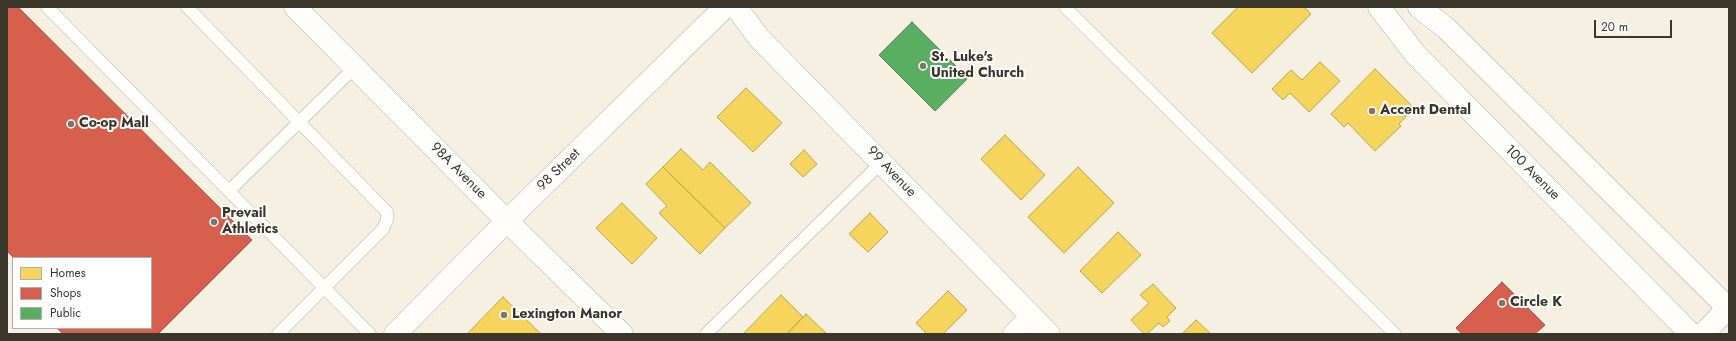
<!DOCTYPE html>
<html>
<head>
<meta charset="utf-8">
<style>
	body { margin:0 }
	#map { position:relative; width:1736px; height:341px; overflow:hidden; background:#f5f0e1; font-family:Jost,sans-serif }
	canvas { display:block }
	.frame { position:absolute; inset:0; border:8px solid #3b362a; pointer-events:none }
	.legend { position:absolute; left:12px; top:257px; width:140px; height:72px; box-sizing:border-box; background:#fff; border:1px solid #b1afaa; margin:0; padding:5px 7px; list-style:none; font-size:12px; color:#3b362a }
	.legend li { display:flex; align-items:center; gap:8px; height:20px }
	.legend b { width:20px; border:1px solid #b1afaa }
	.scale { position:absolute; left:1594px; top:20px; width:78px; height:18px; box-sizing:border-box; border:2px solid #3b362a; border-top:0; padding-left:5px; font-size:12px; line-height:14px; white-space:nowrap; color:#3b362a; -webkit-text-stroke:3px #fff; paint-order:stroke }
</style>
</head>
<body>
<div id="map">
<canvas width="1736" height="341"></canvas>
<div class="frame"></div>
<ul class="legend">
<li><b style="height:11px;background:#f6d55c"></b>Homes</li>
<li><b style="height:11px;background:#d6604d"></b>Shops</li>
<li><b style="height:11px;background:#5aae61"></b>Public</li>
</ul>
<div class="scale">20 m</div>
</div>
<script>
const c = document.querySelector('canvas').getContext('2d');
c.lineJoin = 'round';
function paint(path, color) { c.fillStyle = color; c.fill(path, 'evenodd'); }
const poly = rows => new Path2D(rows.map(r => 'M' + r).join(''));
function trace(path, color, width, dash) { c.strokeStyle = color; c.lineWidth = width; c.lineCap = dash ? 'butt' : 'round'; c.setLineDash(dash || []); c.stroke(path); }
function label(font, color, halo, rows, align = 'center') {
  c.font = font + ' Jost,sans-serif'; c.lineWidth = 4; c.setLineDash([]); c.textBaseline = 'middle'; c.strokeStyle = halo; c.fillStyle = color; for (const [text, x, y, turn = 0] of rows) {
    c.save(); c.translate(x, y); c.rotate((+turn || 0) * Math.PI / 180); c.textAlign = isNaN(turn) ? turn : align; if (halo) c.strokeText(text, 0, 0); c.fillText(text, 0, 0); c.restore();
  }
}
const homes = poly([
	[1238,7,1304,7,1311,14,1252,73,1212,33,1238,7],
	[1320,62,1340,81,1309,112,1290,93,1283,100,1272,89,1291,70,1302,80,1320,62],
	[1375,69,1414,108,1399,124,1401,126,1375,151,1348,123,1344,127,1331,114,1375,69],
	[746,88,782,123,753,152,717,117,746,88],
	[1005,135,1045,175,1021,200,981,159,1005,135],
	[681,149,703,170,710,162,751,203,725,228,663,167,681,149],
	[804,150,817,164,803,177,790,164,804,150],
	[663,167,725,228,700,254,659,213,667,206,646,184,663,167],
	[1078,167,1114,203,1064,253,1028,217,1078,167],
	[622,203,657,238,632,264,596,228,622,203],
	[870,213,888,232,868,252,849,234,870,213],
	[1118,232,1141,255,1102,293,1080,271,1118,232],
	[1153,284,1176,308,1167,317,1170,321,1163,327,1159,323,1147,334,1144,334,1131,320,1149,303,1140,295,1153,284],
	[948,291,967,310,943,334,927,334,916,323,948,291],
	[781,295,803,317,787,334,743,334,781,295],
	[503,297,541,334,467,334,503,297],
	[806,314,827,334,787,334,806,314],
	[1196,320,1211,334,1182,334,1196,320]
]);
paint(homes, '#f6d55c');
trace(homes, '#bea54d', 1);
const shops = poly([
	[7,7,18,7,252,240,158,334,63,334,57,328,151,328,151,258,14,258,7,251,7,7],
	[1502,282,1545,325,1535,334,1462,334,1456,328,1502,282]
]);
paint(shops, '#d6604d');
trace(shops, '#a85342', 1);
const public = poly([
	[912,22,968,78,935,111,879,55,912,22]
]);
paint(public, '#5aae61');
trace(public, '#518a50', 1);
const service = poly([
	[47,7,370,334],
	[187,7,387,212,387,220,383,229,278,334],
	[1065,7,1395,334],
	[230,190,355,67],
	[706,334,882,162]
]);
const minor = poly([
	[295,7,507,221,622,334],
	[736,7,759,38,1049,334],
	[395,334,507,221,725,7],
	[1014,334,1032,317]
]);
const tertiary = poly([
	[1703,334,1728,308]
]);
const secondary = poly([
	[1379,7,1416,55,1691,334],
	[1419,7,1446,28,1729,309]
]);
trace(service, '#b3afa2', 13);
trace(minor, '#b3afa2', 23);
trace(tertiary, '#b3afa2', 23);
trace(secondary, '#b3afa2', 23);
trace(service, '#fefdfa', 12);
trace(minor, '#fefdfa', 22);
trace(tertiary, '#fefdfa', 22);
trace(secondary, '#fefdfa', 22);
for (const [x, y, r, color] of [
	[923,66,4,"#7c776a"],
	[1372,111,4,"#7c776a"],
	[71,124,4,"#7c776a"],
	[214,222,4,"#7c776a"],
	[1502,303,4,"#7c776a"],
	[504,315,4,"#7c776a"]
]) { const dot = new Path2D(); dot.arc(x, y, r, 0, 2 * Math.PI); c.fillStyle = color; c.fill(dot); trace(dot, '#fff', 1.5); }
label('bold 14px', '#3b362a', '#fff', [
	["St. Luke's",931,58],
	["United Church",931,74],
	["Accent Dental",1380,111],
	["Co-op Mall",79,124],
	["Prevail",222,214],
	["Athletics",222,230],
	["Circle K",1510,303],
	["Lexington Manor",512,315]
], 'left');
label('14px', '#3b362a', '#fff', [
	["98 Street",559,170,-44],
	["98A Avenue",458,171,45],
	["99 Avenue",891,172,46],
	["100 Avenue",1532,173,45]
]);
</script>
</body>
</html>
